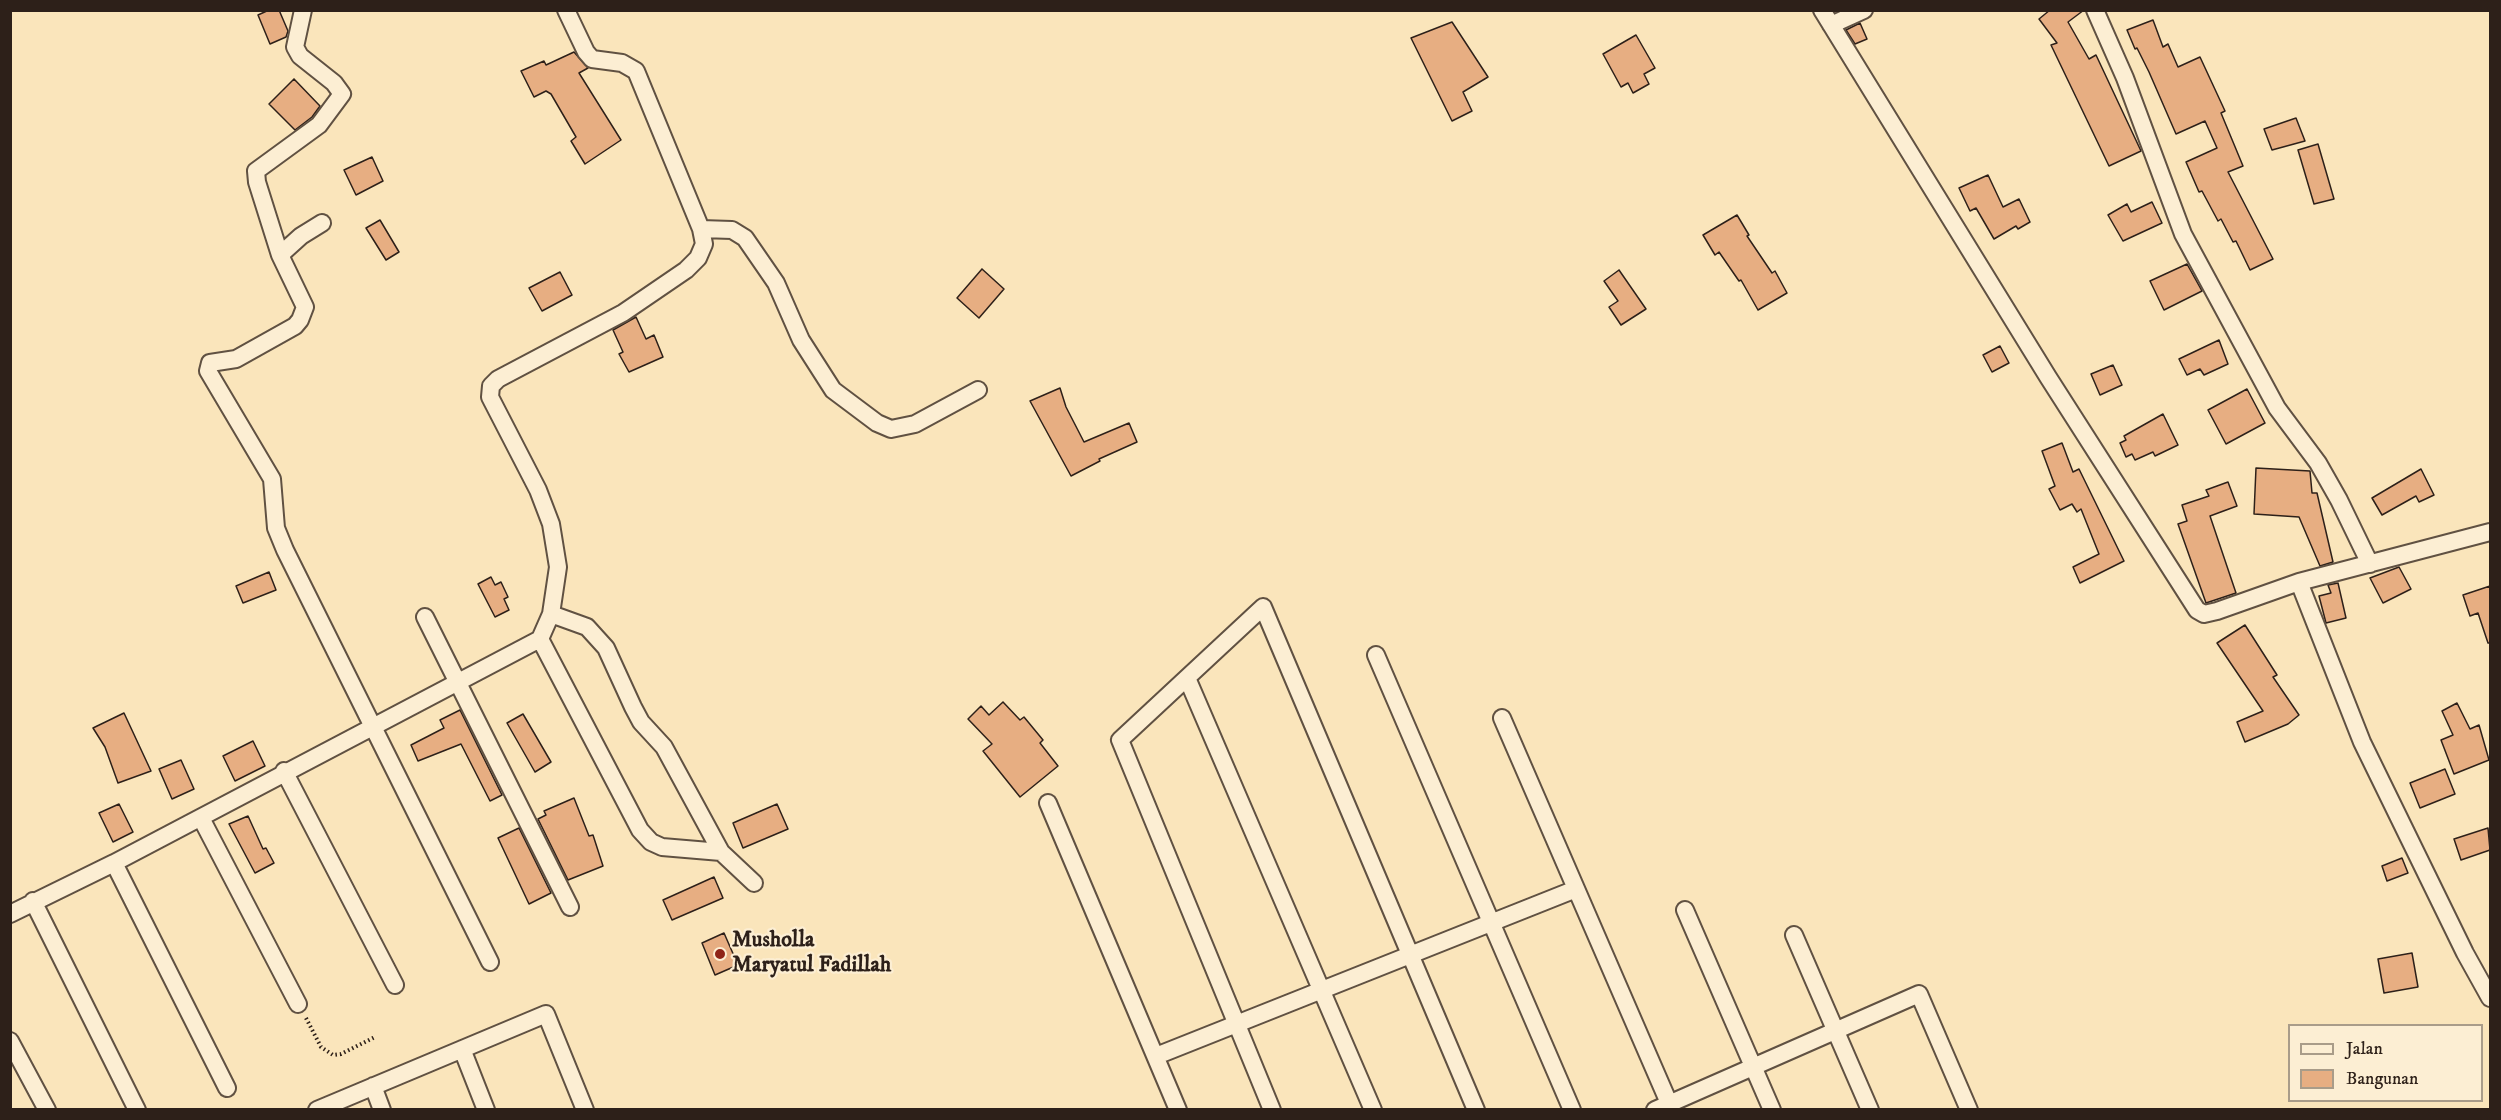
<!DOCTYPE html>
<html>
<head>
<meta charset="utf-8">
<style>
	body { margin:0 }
	#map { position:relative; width:2501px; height:1120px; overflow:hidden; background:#fae5bb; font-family:"IM FELL DW Pica",serif }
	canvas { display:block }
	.frame { position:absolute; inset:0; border:12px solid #2d2019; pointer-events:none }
	.legend { position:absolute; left:2288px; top:1024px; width:195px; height:78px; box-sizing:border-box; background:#fceed3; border:2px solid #a99c89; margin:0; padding:8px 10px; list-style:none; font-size:18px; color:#2d2019 }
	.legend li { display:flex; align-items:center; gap:12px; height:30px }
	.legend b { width:30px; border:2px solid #a99c89 }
</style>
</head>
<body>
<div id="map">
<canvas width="2501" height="1120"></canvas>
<div class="frame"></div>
<ul class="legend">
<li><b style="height:8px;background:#fceed3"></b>Jalan</li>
<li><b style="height:16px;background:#e7ae82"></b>Bangunan</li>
</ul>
</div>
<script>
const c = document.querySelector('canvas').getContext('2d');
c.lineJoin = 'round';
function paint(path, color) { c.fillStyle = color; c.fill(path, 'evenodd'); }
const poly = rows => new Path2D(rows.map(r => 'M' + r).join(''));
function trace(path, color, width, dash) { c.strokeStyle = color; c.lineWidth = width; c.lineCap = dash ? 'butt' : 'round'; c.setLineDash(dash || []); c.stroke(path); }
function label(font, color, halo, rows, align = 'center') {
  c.font = font + ' "IM FELL DW Pica",serif'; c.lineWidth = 4.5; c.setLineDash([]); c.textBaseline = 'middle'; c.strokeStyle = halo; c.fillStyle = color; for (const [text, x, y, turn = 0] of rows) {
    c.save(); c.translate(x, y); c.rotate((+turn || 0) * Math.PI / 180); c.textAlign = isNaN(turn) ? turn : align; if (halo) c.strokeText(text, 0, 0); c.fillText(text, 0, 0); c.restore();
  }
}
const building = poly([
	[269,10,279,10,288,31,286,37,270,44,258,15,269,10],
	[2050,10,2084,10,2068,22,2089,59,2096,55,2141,151,2109,166,2051,45,2057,43,2039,19,2050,10],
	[2153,20,2163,47,2168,44,2178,67,2200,57,2225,111,2221,113,2243,166,2228,172,2273,259,2250,270,2236,241,2233,242,2221,219,2218,221,2202,191,2199,192,2186,162,2217,148,2205,121,2176,134,2149,72,2137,48,2135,49,2127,30,2153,20],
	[1452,22,1488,77,1463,92,1472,111,1452,121,1411,38,1452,22],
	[1860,23,1867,39,1855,44,1846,30,1860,23],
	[1636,35,1655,68,1644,74,1649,84,1633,93,1628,83,1621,87,1603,54,1636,35],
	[574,52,588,68,579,73,621,140,585,164,571,141,576,137,551,94,546,91,534,97,521,71,544,61,546,65,574,52],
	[294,79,320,106,312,117,295,130,269,104,294,79],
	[2296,118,2305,141,2272,150,2264,129,2296,118],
	[2318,144,2334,199,2314,204,2298,150,2318,144],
	[372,157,383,181,356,195,344,170,372,157],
	[1988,175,2003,207,2019,199,2030,222,2018,229,2016,226,1994,239,1976,208,1970,211,1959,188,1988,175],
	[2152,202,2162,223,2123,241,2108,215,2127,204,2131,212,2152,202],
	[1737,215,1749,235,1747,236,1772,273,1775,271,1787,293,1758,310,1741,280,1739,281,1719,252,1715,255,1703,235,1737,215],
	[380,220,399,252,386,260,366,228,380,220],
	[2187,264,2202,291,2164,310,2150,281,2187,264],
	[982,269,1004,289,979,318,957,298,982,269],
	[1619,270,1646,309,1621,325,1609,307,1618,301,1604,281,1619,270],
	[560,272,572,295,542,311,529,288,560,272],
	[636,317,646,339,654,335,663,357,629,372,619,354,623,352,613,330,636,317],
	[2219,340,2228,364,2204,375,2200,369,2187,375,2179,359,2219,340],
	[2000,346,2009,363,1992,372,1983,355,2000,346],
	[2113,365,2122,385,2100,395,2091,374,2113,365],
	[1060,388,1066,407,1084,442,1129,423,1137,442,1099,459,1100,461,1071,476,1030,401,1060,388],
	[2247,389,2265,423,2226,444,2208,410,2247,389],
	[2163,414,2178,445,2155,456,2153,452,2135,460,2132,454,2126,457,2120,443,2126,440,2124,436,2163,414],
	[2062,443,2073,472,2079,469,2124,561,2080,583,2073,567,2099,554,2081,509,2077,512,2072,504,2060,510,2049,489,2055,486,2042,451,2062,443],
	[2256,468,2310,471,2312,493,2317,493,2333,562,2320,566,2299,517,2254,514,2256,468],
	[2421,469,2434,495,2419,502,2416,496,2382,515,2372,498,2421,469],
	[2228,482,2237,506,2210,516,2236,593,2206,603,2178,524,2187,521,2182,505,2209,496,2206,490,2228,482],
	[2399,567,2411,589,2383,603,2370,578,2399,567],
	[269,572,276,590,243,603,236,586,269,572],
	[491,577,495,585,501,582,508,597,504,599,509,610,495,617,478,584,491,577],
	[2338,583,2346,618,2326,623,2319,596,2331,593,2328,585,2338,583],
	[2490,586,2490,643,2488,643,2478,613,2470,616,2463,595,2490,586],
	[2245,625,2277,675,2273,677,2299,715,2288,724,2245,742,2237,722,2263,711,2217,643,2245,625],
	[1003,702,1020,720,1024,717,1043,740,1040,743,1058,766,1020,797,983,751,992,744,968,719,981,706,989,715,1003,702],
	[2457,703,2470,729,2479,725,2489,760,2454,774,2441,740,2453,735,2442,711,2457,703],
	[460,710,502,795,490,801,461,744,418,761,411,745,444,728,440,720,460,710],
	[124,713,151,771,118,783,105,747,93,728,124,713],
	[523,714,551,762,535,772,507,723,523,714],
	[253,741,265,766,235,781,223,756,253,741],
	[181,760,194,789,172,799,159,769,181,760],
	[2445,769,2455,794,2420,808,2410,783,2445,769],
	[574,798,589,836,593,835,603,866,568,880,538,819,546,815,544,811,574,798],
	[119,804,133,832,113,842,99,813,119,804],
	[777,804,788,829,743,848,733,823,777,804],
	[248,816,263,849,266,848,274,863,255,873,229,824,248,816],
	[519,828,551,893,529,904,498,838,519,828],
	[2488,828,2490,850,2461,860,2454,839,2488,828],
	[2402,858,2408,873,2387,881,2382,866,2402,858],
	[714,877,723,898,672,920,663,900,714,877],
	[724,933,738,965,715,975,702,943,724,933],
	[2412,953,2418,987,2384,993,2378,959,2412,953]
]);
paint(building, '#e7ae82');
trace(building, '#2d2019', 1.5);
const minor = poly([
	[1822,10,2048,377,2197,610,2204,614,2217,611,2299,582,2490,532],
	[2095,10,2125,78,2183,234,2277,408,2318,463,2339,500,2370,564],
	[1831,25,1864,10],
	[322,223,301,236,280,255,305,307,300,320,295,326,236,359,210,363,208,371,272,479,276,528,285,550,490,962],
	[701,229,732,230,745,238,776,283,801,340,833,390,877,423,891,429,915,424,978,390],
	[280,255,257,182,256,171,319,125,342,94,334,83,300,56,295,47,303,10],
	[2299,582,2362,742,2465,953,2490,998],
	[551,614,587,627,606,648,633,707,641,722,664,747,721,852],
	[425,617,570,907],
	[540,639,640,830,651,842,662,847,721,852,754,883],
	[1376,655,1572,1110],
	[1187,678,1373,1110],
	[1502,718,1672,1110],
	[284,771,395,985],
	[1048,803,1178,1110],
	[201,818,298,1004],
	[114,863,227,1088],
	[33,901,137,1110],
	[1685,910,1772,1110],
	[10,914,114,863,540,639,551,614,558,567,551,524,538,490,490,397,491,386,498,379,623,313,686,270,698,258,704,244,701,229,636,71,622,63,592,59,586,52,566,10],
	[1794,935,1870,1110],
	[10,1041,47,1110],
	[462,1049,486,1110],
	[1156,1056,1576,889],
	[373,1086,382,1110],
	[317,1110,546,1014,585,1110],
	[1272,1110,1120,740,1263,607,1476,1110],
	[1655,1110,1919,994,1969,1110]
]);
trace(minor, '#605142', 20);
trace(poly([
	[306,1018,321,1047,333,1055,341,1054,375,1037]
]), '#2d2019', 4, [1.5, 3]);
trace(minor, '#fceed3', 16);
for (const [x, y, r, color] of [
	[720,954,6,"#8f2418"]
]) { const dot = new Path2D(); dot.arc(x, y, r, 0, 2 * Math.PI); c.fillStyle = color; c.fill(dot); trace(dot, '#fceed3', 2); }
label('bold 22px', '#2d2019', '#fceed3', [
	["Musholla",732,941],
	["Maryatul Fadillah",732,966]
], 'left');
</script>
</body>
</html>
